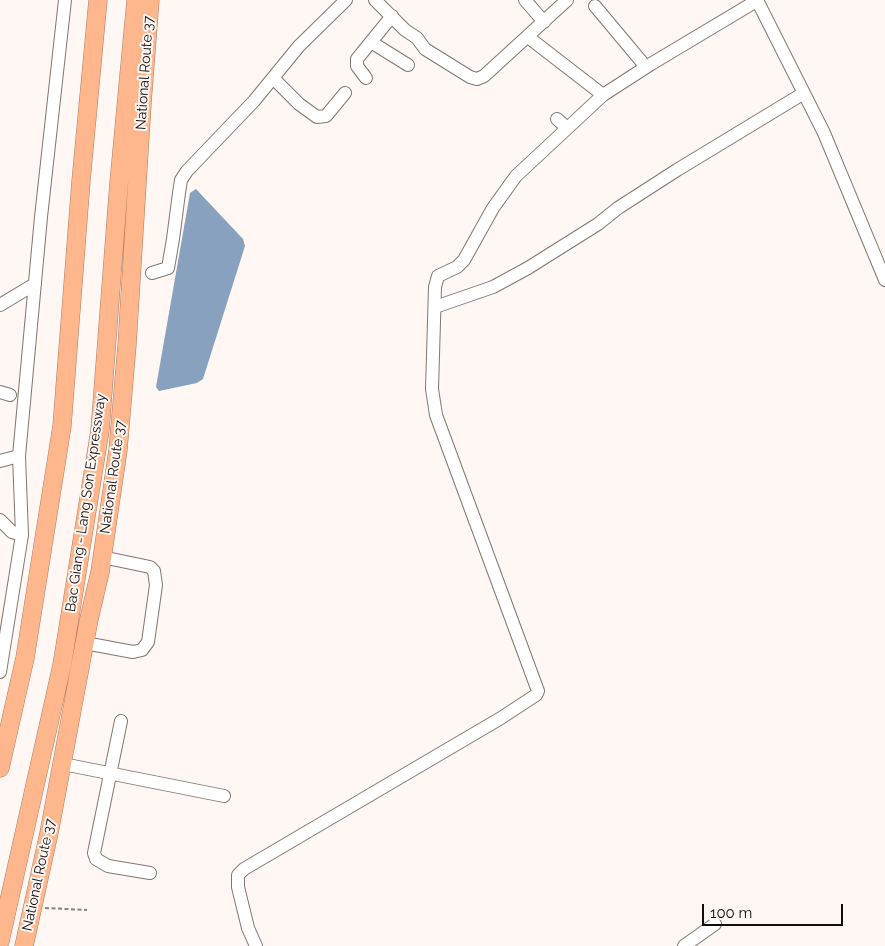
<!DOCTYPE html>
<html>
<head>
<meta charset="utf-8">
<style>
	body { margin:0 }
	#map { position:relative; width:885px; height:946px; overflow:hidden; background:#fff7f3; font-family:Raleway,sans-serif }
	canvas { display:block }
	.scale { position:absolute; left:702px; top:904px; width:141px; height:22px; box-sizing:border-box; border:2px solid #100d0c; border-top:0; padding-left:6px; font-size:15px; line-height:18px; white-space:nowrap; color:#100d0c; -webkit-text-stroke:4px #fff7f3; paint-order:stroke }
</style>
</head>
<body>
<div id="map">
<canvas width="885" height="946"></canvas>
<div class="scale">100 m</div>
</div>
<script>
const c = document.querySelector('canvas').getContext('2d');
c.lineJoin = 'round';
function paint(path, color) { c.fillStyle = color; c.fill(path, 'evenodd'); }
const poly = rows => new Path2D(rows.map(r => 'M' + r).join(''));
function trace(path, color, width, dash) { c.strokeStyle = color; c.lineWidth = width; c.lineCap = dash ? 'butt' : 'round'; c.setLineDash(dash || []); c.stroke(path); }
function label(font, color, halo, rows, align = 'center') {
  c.font = font + ' Raleway,sans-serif'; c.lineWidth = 4; c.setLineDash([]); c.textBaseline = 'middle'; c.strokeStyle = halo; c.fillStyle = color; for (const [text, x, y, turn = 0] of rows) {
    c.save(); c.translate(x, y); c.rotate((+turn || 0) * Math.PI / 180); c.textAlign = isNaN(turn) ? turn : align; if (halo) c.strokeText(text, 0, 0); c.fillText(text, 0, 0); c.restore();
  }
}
paint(poly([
	[196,189,243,239,245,246,203,379,197,383,159,391,156,387,190,193]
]), '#88a1bf');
const minor = poly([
	[375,0,405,30,417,38,425,49,470,77,477,79,484,76,567,0],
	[525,0,544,22],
	[757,0,824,133,885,280],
	[595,6,646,67],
	[528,37,603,95],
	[371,42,408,65],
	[273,78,299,104,317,117,326,116,345,93],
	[366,78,357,66,357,59,392,16],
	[557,119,567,128],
	[152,273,168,268,173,239,179,193,181,180,187,171,254,101,299,46,346,0],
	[0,305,35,284],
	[435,307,493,287,528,268,598,224,618,208,677,170,804,93],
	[0,392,10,395],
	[0,461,19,456],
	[0,520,12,532,22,535],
	[85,643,133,652,142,650,148,642,156,585,154,571,150,567,102,557],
	[0,672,22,535,19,456,41,217,65,0],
	[121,721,94,853,96,859,108,866,150,873],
	[63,764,224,796],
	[256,946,248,928,238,887,238,875,244,869,501,718,536,695,538,691,436,415,432,389,435,287,438,276,457,267,464,260,493,208,516,176,603,95,651,64,758,0],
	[684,946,715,924]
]);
const highway = poly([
	[0,768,25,658,62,426,81,181,98,0],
	[0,941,62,665,100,430,119,182,136,0],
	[24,946,49,833,89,619,100,572,118,450,127,345,142,104,150,0]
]);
trace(minor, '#807773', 14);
trace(highway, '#ab7b60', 19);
trace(poly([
	[45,908,87,910]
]), '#888380', 2, [4, 2.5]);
trace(minor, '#fff', 12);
trace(highway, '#feb68d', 18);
label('14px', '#100d0c', '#fff7f3', [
	["National Route 37",145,73,-86],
	["National Route 37",113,477,-82],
	["Bac Giang - Lang Son Expressway",86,503,-82],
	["National Route 37",39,875,-78]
]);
</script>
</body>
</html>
